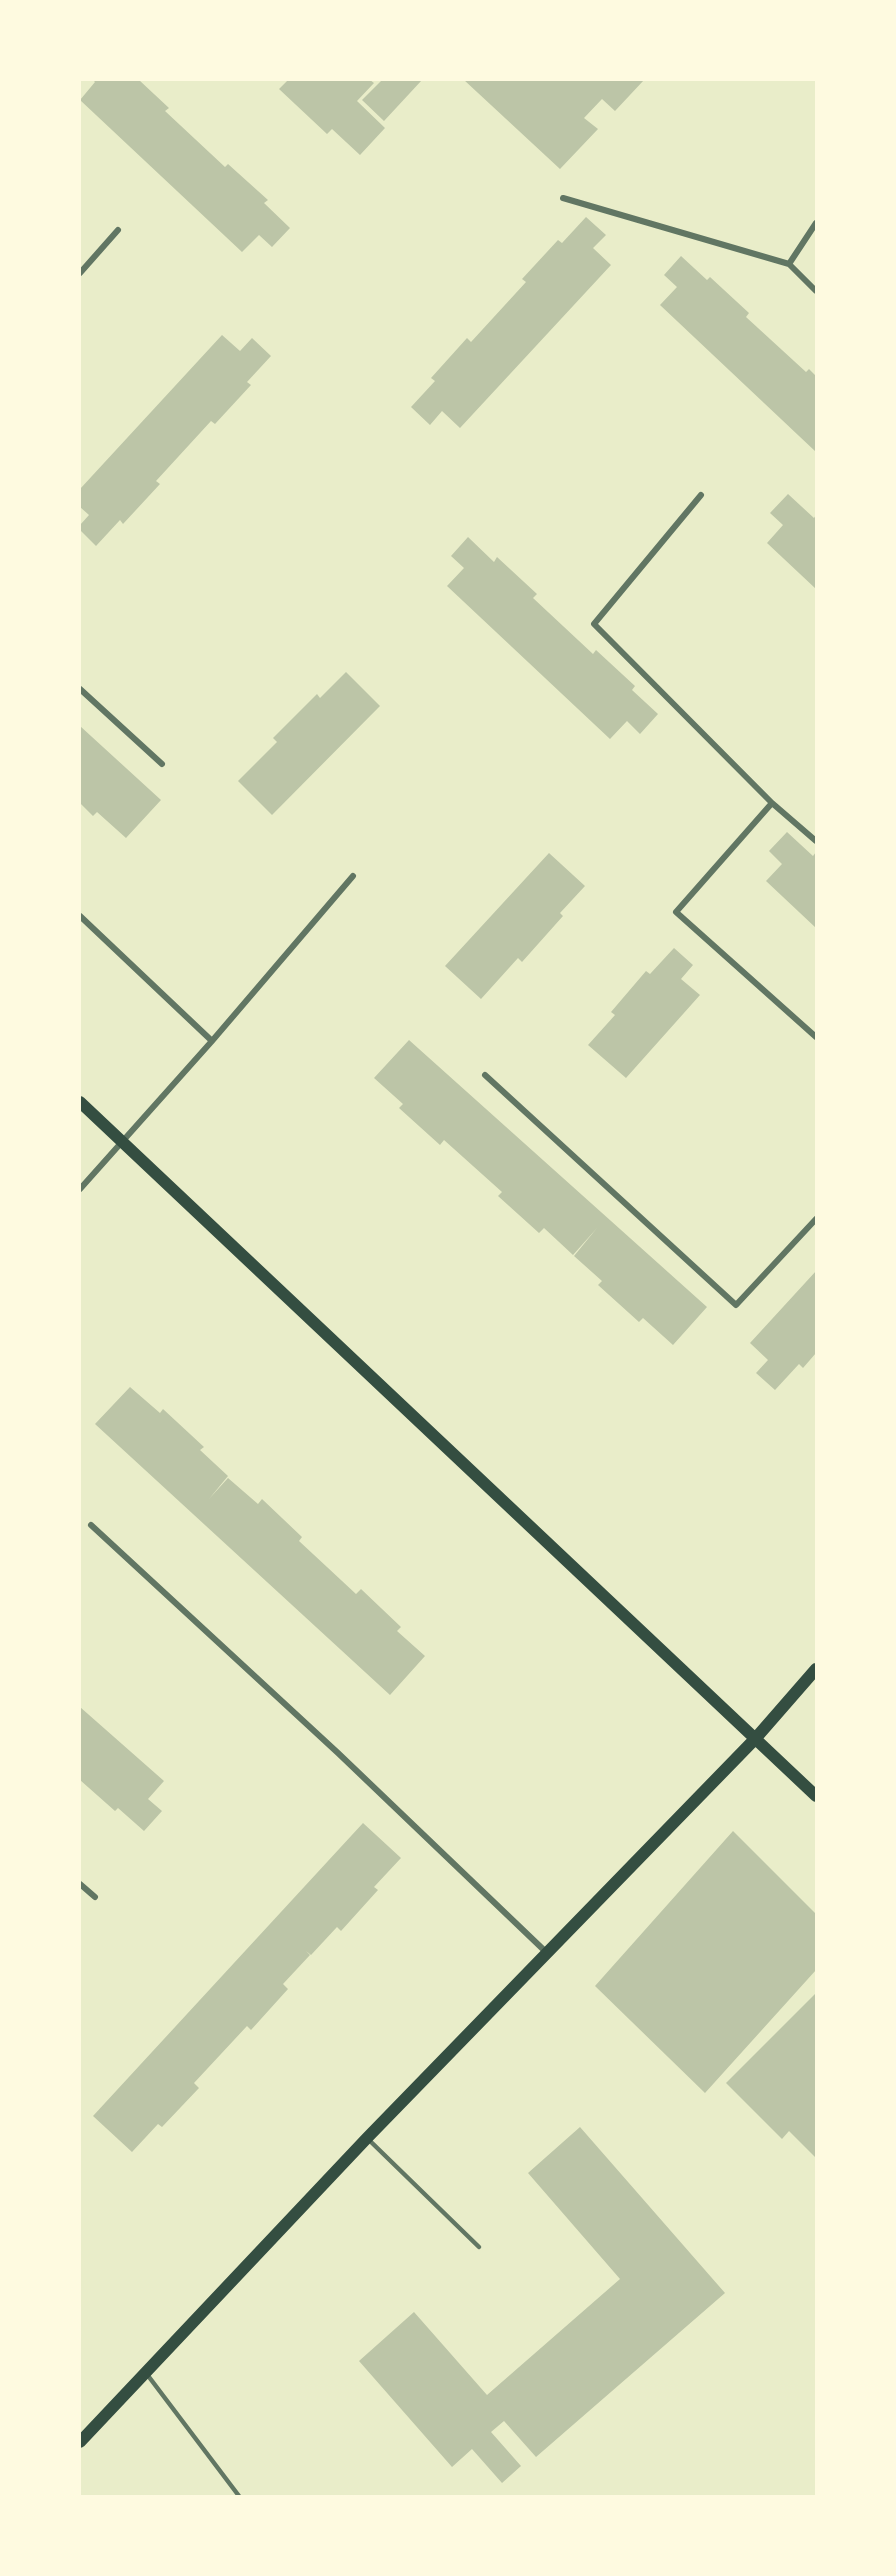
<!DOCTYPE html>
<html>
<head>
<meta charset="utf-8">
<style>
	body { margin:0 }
	#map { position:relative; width:896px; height:2576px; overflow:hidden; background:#e9edc9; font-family:Raleway,sans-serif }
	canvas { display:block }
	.frame { position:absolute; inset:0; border:81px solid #fefae0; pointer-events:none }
</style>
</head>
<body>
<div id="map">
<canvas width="896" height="2576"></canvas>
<div class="frame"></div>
</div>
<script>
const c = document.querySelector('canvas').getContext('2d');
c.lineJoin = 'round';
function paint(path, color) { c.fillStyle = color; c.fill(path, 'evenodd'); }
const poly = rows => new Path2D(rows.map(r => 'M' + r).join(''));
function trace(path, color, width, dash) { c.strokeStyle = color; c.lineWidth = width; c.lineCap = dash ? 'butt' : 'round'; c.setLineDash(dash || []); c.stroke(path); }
paint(poly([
	[93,80,139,80,169,108,165,111,225,167,228,164,268,200,264,203,290,228,272,247,259,235,242,252,80,100,95,82],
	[288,80,370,80,374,83,357,101,385,128,360,155,332,129,327,134,279,89],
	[382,80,422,80,384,121,362,100],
	[464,80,644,80,615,111,602,99,584,118,598,129,560,169],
	[586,217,606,235,593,248,611,265,460,428,442,411,430,425,411,407,435,381,431,378,467,338,471,342,526,282,522,279,558,240,562,243],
	[681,256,707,280,710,277,749,313,746,317,806,372,809,369,816,376,816,452,660,305,677,287,664,275],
	[222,335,240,351,252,338,271,356,247,382,251,385,215,424,211,421,156,481,160,484,123,524,120,520,96,546,80,530,80,525,89,515,80,507,80,489],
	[788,494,814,518,816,515,816,589,767,543,783,525,770,513],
	[468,537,494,562,497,557,537,594,533,598,593,654,596,650,635,686,632,690,658,714,640,734,627,721,610,739,447,586,464,568,451,556],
	[346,672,380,706,272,815,238,781,277,742,273,738,317,694,320,698],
	[80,726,161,800,126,838,97,812,93,816,80,803],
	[787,832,813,856,816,852,816,928,766,881,782,864,769,851],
	[549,853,585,886,560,913,563,916,522,962,518,958,481,999,445,966],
	[674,948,693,965,681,979,700,995,626,1078,588,1045,615,1015,611,1012,646,971,650,974],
	[409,1040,707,1307,673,1345,643,1318,639,1322,598,1285,602,1281,574,1256,597,1228,573,1255,544,1228,539,1233,498,1196,502,1192,444,1140,440,1145,399,1108,403,1104,374,1078],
	[816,1271,816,1353,803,1368,799,1364,775,1390,756,1373,768,1360,750,1343],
	[130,1387,160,1413,163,1409,204,1447,200,1450,228,1476,209,1499,228,1478,258,1504,262,1499,302,1537,299,1541,327,1567,356,1594,361,1589,401,1627,397,1631,425,1656,390,1695,95,1424],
	[80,1707,164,1781,148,1799,162,1811,144,1831,118,1808,115,1811,80,1780],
	[363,1823,401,1858,374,1887,378,1890,341,1931,337,1927,311,1955,306,1951,310,1955,283,1984,288,1989,251,2030,247,2026,194,2083,199,2088,162,2127,158,2124,132,2152,93,2116],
	[733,1831,816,1914,816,1970,705,2093,595,1986],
	[816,1993,816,2158,789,2131,782,2139,726,2083],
	[580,2127,725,2293,536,2457,504,2421,491,2432,521,2466,502,2483,472,2449,452,2467,359,2361,414,2312,487,2395,620,2279,528,2173]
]), '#bcc5a7');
trace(poly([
	[369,2140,479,2247],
	[146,2373,239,2496]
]), '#617663', 4.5);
trace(poly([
	[563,198,789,264],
	[816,223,789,264,816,291],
	[80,273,118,230],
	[701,495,594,624,772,803],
	[80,689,162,764],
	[816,841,772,803,676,912,816,1037],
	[80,916,212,1041],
	[485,1075,736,1305,816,1219],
	[80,1189,212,1041,353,876],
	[91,1525,338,1753,546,1952],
	[80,1884,95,1897]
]), '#617663', 6);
trace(poly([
	[80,1102,816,1796],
	[80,2442,367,2138,755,1739,816,1669]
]), '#344e41', 12);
</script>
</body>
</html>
